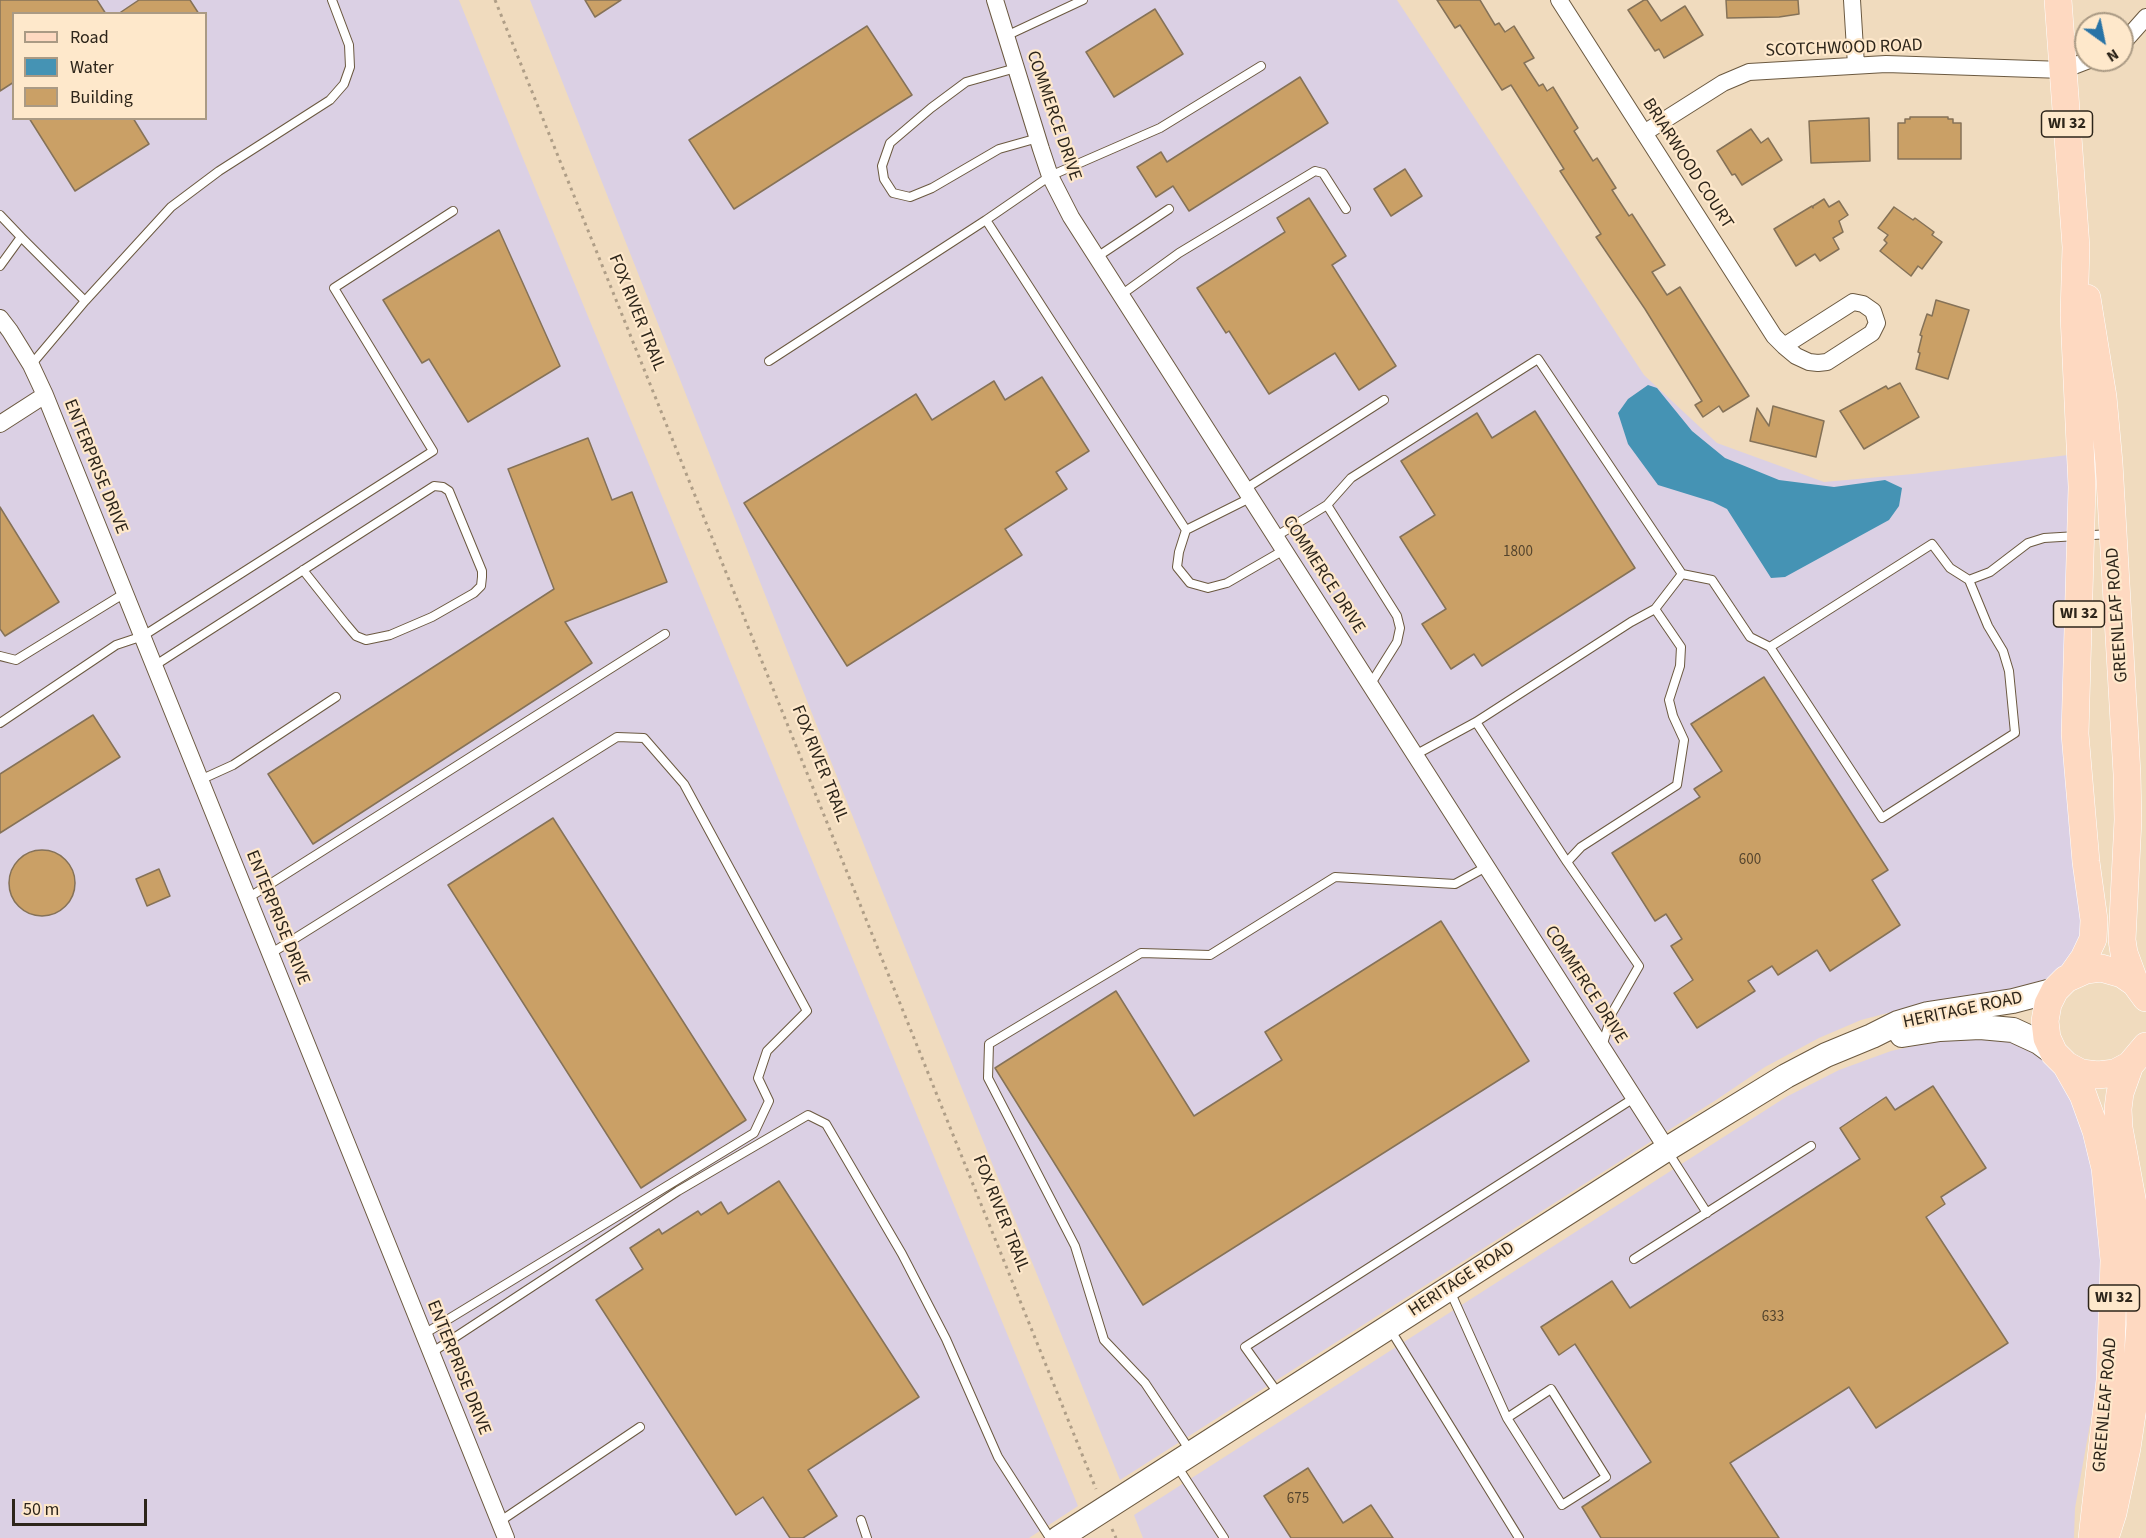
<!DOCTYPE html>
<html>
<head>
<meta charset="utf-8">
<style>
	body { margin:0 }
	#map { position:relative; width:2146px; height:1538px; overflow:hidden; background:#f0dbbe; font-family:"Source Sans 3",sans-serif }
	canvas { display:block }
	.legend { position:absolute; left:12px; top:12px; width:195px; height:108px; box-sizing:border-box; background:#fee8cb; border:2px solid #aa9a84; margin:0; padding:8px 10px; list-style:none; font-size:18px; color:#2d251a }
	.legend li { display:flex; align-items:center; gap:12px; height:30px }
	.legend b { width:30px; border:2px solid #aa9a84 }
	.north { position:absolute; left:2074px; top:12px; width:60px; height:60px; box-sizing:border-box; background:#fee8cb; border:2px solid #aa9a84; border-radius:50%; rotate:147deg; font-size:16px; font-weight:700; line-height:24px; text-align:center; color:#2d251a }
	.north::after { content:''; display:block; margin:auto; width:21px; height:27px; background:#2873a6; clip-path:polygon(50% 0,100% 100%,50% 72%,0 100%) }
	.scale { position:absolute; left:12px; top:1499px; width:135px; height:27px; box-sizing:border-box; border:3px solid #2d251a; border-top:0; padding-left:8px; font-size:18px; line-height:21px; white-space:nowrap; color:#2d251a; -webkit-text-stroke:4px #fee8cb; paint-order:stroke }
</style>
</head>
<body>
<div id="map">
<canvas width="2146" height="1538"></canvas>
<ul class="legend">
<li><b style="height:8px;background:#fed9c1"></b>Road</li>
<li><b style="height:16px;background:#4593b4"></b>Water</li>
<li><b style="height:16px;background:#caa066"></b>Building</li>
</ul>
<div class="north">N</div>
<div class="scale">50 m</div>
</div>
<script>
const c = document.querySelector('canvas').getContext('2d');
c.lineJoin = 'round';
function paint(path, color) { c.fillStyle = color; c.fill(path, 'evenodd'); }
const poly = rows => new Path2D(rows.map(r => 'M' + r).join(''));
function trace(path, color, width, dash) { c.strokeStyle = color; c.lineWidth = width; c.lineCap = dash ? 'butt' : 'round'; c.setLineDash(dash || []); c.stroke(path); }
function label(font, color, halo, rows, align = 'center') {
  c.font = font + ' "Source Sans 3",sans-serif'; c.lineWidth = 4.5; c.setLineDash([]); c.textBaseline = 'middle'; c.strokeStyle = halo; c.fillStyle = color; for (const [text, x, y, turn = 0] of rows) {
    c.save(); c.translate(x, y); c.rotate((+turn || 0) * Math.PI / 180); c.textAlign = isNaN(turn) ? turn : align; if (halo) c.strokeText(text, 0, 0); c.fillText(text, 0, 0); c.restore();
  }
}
paint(poly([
	[0,0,459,0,524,161,1078,1506,1029,1538,0,1538],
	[14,14,206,14,206,118,14,118],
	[530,0,1397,0,1644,375,1717,443,1824,482,1913,474,2068,455,2071,588,2084,927,2071,960,2045,981,2022,989,1922,1004,1861,1020,1819,1038,1765,1067,1716,1100,1120,1480,881,888],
	[1994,1036,2030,1046,2064,1079,2093,1151,2105,1273,2097,1385,2075,1508,2074,1538,1143,1538,1134,1515,1786,1097,1839,1070,1891,1051,1936,1041]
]), '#dbd0e4');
paint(poly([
	[1648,385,1657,388,1692,431,1725,458,1779,480,1834,487,1885,480,1902,488,1899,506,1889,520,1785,577,1771,578,1727,509,1713,502,1658,485,1628,444,1618,413,1628,399]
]), '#4593b4');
const building = poly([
	[0,0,97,0,106,14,14,14,14,82,0,91,0,0],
	[139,0,190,0,199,14,118,14,139,0],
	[585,0,621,0,595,17,585,0],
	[1437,0,1480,0,1495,25,1499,23,1505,32,1514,26,1534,58,1524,63,1539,86,1543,84,1547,91,1553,87,1578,128,1574,131,1593,161,1597,158,1616,188,1612,190,1629,216,1632,214,1665,265,1652,272,1667,295,1680,287,1749,396,1723,412,1719,406,1703,417,1695,405,1702,401,1645,309,1596,237,1601,234,1560,171,1564,169,1511,85,1502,90,1460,25,1455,28,1437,0],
	[1644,0,1647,0,1661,21,1685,6,1703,35,1664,58,1659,49,1655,51,1628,10,1644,0],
	[1726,0,1798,0,1799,14,1779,17,1727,18,1726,0],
	[1155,9,1183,54,1114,97,1086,52,1155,9],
	[867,26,912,95,734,209,689,140,867,26],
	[1300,77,1328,123,1189,211,1173,186,1156,197,1137,167,1161,152,1167,162,1300,77],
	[1910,117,1948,117,1948,119,1953,119,1953,123,1961,123,1961,159,1898,159,1898,123,1905,123,1905,119,1910,119,1910,117],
	[29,118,133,118,149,144,75,191,29,118],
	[1869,118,1870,161,1811,163,1809,121,1869,118],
	[1751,129,1761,143,1768,138,1782,160,1742,185,1735,174,1732,175,1717,151,1751,129],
	[1405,169,1422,196,1391,216,1374,189,1405,169],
	[1309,198,1346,256,1332,265,1396,366,1359,390,1335,353,1269,394,1229,331,1226,333,1197,288,1285,232,1277,218,1309,198],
	[1824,199,1829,207,1839,201,1848,215,1839,221,1843,232,1833,238,1839,249,1820,261,1815,254,1796,266,1774,229,1812,206,1813,208,1813,206,1824,199],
	[1894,207,1913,220,1915,218,1934,232,1932,235,1942,242,1922,269,1918,266,1911,276,1880,251,1887,243,1884,240,1888,235,1878,228,1894,207],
	[499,230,560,366,468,422,429,359,422,363,383,300,499,230],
	[1936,300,1969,310,1948,379,1916,369,1920,353,1918,352,1922,336,1920,335,1927,314,1932,316,1936,300],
	[1042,377,1089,451,1056,472,1067,489,1005,529,1022,555,847,666,744,503,916,394,932,420,994,381,1005,400,1042,377],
	[1900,383,1919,417,1864,449,1840,411,1886,386,1888,389,1900,383],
	[1773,406,1824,421,1816,457,1750,441,1757,408,1769,426,1773,406],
	[1535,411,1635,568,1482,666,1474,654,1451,669,1422,624,1446,609,1400,537,1435,515,1401,461,1477,413,1492,438,1535,411],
	[588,438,612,500,632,492,667,582,565,622,592,663,313,844,268,774,554,589,508,469,588,438],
	[0,507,59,602,5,636,0,629,0,507],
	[1764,677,1888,870,1872,880,1900,925,1830,971,1817,950,1778,975,1772,966,1748,981,1755,991,1697,1028,1674,993,1693,980,1671,946,1682,939,1666,914,1655,921,1612,853,1700,797,1694,789,1722,771,1691,724,1764,677],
	[93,715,120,757,0,833,0,774,93,715],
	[553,818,746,1120,641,1188,448,885,553,818],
	'9 883a33 33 0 1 1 66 0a33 33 0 1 1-66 0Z',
	[159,869,170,896,147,906,136,879,159,869],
	[1441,921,1529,1061,1143,1305,995,1068,1116,991,1194,1116,1282,1060,1265,1032,1441,921],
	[1933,1086,1986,1168,1941,1197,1945,1204,1926,1217,2008,1343,1876,1428,1849,1387,1730,1463,1779,1538,1601,1538,1582,1507,1651,1462,1575,1344,1559,1355,1541,1327,1612,1281,1630,1308,1860,1159,1840,1128,1886,1097,1895,1110,1933,1086],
	[779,1181,919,1397,808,1470,837,1516,803,1538,790,1538,763,1497,736,1515,596,1300,643,1269,630,1248,659,1229,662,1234,698,1211,701,1215,721,1202,728,1214,779,1181],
	[1308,1468,1343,1523,1371,1505,1393,1538,1291,1538,1264,1496,1308,1468]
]);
paint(building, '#caa066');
trace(building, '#857258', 1.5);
const lane = poly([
	[1006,36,1083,0],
	[1016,68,966,82,931,108,890,143,882,166,884,179,893,193,910,197,932,188,999,149,1038,138],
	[0,215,21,237],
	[1097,257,1169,209],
	[0,266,21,237,85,301],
	[1121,295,1179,253,1315,171,1323,173,1346,209],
	[769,361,986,220],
	[31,365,85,301,171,207,219,171,330,100,344,84,350,67,349,45,332,0],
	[1245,489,1384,400],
	[1250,498,1186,530,986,220,1050,176,1160,128,1261,66],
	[1327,505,1397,616,1400,628,1397,642,1370,685],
	[1186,530,1179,552,1177,567,1190,583,1208,588,1227,583,1284,550],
	[1275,537,1327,505,1351,478,1538,359,1682,574,1655,609],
	[1682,574,1712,580,1750,637,1770,647,1932,544,1950,568,1969,580,1990,572,2028,543,2044,538,2110,534],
	[1770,647,1882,818,2015,733,2009,671,2003,651,1988,626,1969,580],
	[0,656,16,660,125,593],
	[154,666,434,486,443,487,449,491,482,571,482,577,481,586,474,593,432,617,390,635,366,640,356,636,345,623,303,570],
	[1476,722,1567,862,1639,966,1612,1013,1602,1047],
	[0,723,116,645,143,636,433,451,334,288,453,211],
	[1415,755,1476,722,1631,622,1655,609,1681,647,1680,666,1669,700,1673,716,1684,740,1677,785,1581,847,1567,862],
	[200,780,233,765,336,697],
	[248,898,665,634],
	[270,954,617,737,644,738,684,784,807,1011,767,1051,758,1078,769,1101,754,1133,424,1334],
	[1668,1152,1707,1213],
	[1634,1259,1811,1146],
	[1450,1291,1507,1418,1562,1505,1606,1477,1551,1389,1507,1418],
	[1390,1329,1519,1538],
	[431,1353,678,1191,808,1115,826,1124,902,1254,946,1339,998,1457,1050,1538],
	[1280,1396,1245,1347,1634,1098],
	[1191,1452,1145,1383,1104,1340,1075,1246,988,1078,989,1044,1141,953,1210,955,1335,877,1455,884,1486,867],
	[1177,1466,1224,1538],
	[861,1520,867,1538],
	[499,1522,640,1427]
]);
const street = poly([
	[995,0,1041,149,1050,176,1071,217,1667,1149],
	[1559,0,1774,336,1784,346,1796,356,1809,362,1818,363,1827,362,1872,333,1877,323,1873,311,1863,304,1853,302,1784,346],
	[1852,0,1856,65],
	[2122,44,2146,17],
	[1644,133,1723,83,1749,72,1886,64,2063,70,2089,60],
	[0,318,10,331,31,365,45,395,506,1538],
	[0,424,45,395]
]);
const secondary = poly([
	[1902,1035,1940,1029,1980,1027,2013,1030,2039,1042,2054,1053],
	[1059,1538,1667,1149,1786,1076,1826,1055,1872,1036,1898,1023,1928,1014,2013,1001,2055,990]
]);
const primary = poly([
	[2058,0,2076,247,2074,315,2082,487,2075,734,2086,862,2094,920,2093,939,2084,958,2072,975],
	[2087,298,2103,397,2109,463,2127,774,2128,820,2122,940,2124,953,2135,983],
	[2146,998,2135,983,2122,974,2101,968,2086,970,2066,979,2055,990,2048,1004,2045,1021,2047,1038,2054,1053,2066,1065,2081,1073,2098,1075,2115,1073,2130,1065,2146,1046],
	[2066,1065,2083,1095,2096,1131,2105,1168,2114,1260,2110,1380,2092,1538],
	[2105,1538,2113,1513,2127,1448,2135,1394,2140,1325,2139,1271,2133,1204,2119,1128,2118,1109,2120,1093,2130,1065]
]);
trace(lane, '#6b5940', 10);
trace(street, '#6b5940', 18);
trace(secondary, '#6b5940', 26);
trace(primary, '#fff', 28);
trace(poly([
	[495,0,1096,1489],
	[1112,1529,1116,1538]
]), '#af9e87', 3, [3, 4.5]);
trace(lane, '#fff', 8);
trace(street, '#fff', 16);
trace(secondary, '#fff', 24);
trace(primary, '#fed9c1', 27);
label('15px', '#54442d', null, [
	["1800",1518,553],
	["600",1750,861],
	["633",1773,1318],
	["675",1298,1500]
]);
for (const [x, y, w] of [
	[2067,124,51],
	[2079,614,51],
	[2114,1298,51]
]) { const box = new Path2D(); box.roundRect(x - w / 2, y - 13, w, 26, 4.5); c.fillStyle = '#fee8cb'; c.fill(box); trace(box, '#2d251a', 1.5); }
label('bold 16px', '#2d251a', null, [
	["WI 32",2067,124],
	["WI 32",2079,614],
	["WI 32",2114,1298]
]);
label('18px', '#2d251a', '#fee8cb', [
	["SCOTCHWOOD ROAD",1844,49,-2],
	["COMMERCE DRIVE",1053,116,71],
	["BRIARWOOD COURT",1687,164,57],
	["FOX RIVER TRAIL",636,313,68],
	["ENTERPRISE DRIVE",95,467,68],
	["COMMERCE DRIVE",1323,575,57],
	["GREENLEAF ROAD",2118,615,-94],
	["FOX RIVER TRAIL",819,764,68],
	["ENTERPRISE DRIVE",277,918,68],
	["COMMERCE DRIVE",1585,985,57],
	["HERITAGE ROAD",1963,1011,-12],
	["FOX RIVER TRAIL",1000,1214,68],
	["HERITAGE ROAD",1462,1280,-33],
	["ENTERPRISE DRIVE",458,1368,68],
	["GREENLEAF ROAD",2106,1405,-85]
]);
</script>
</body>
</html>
